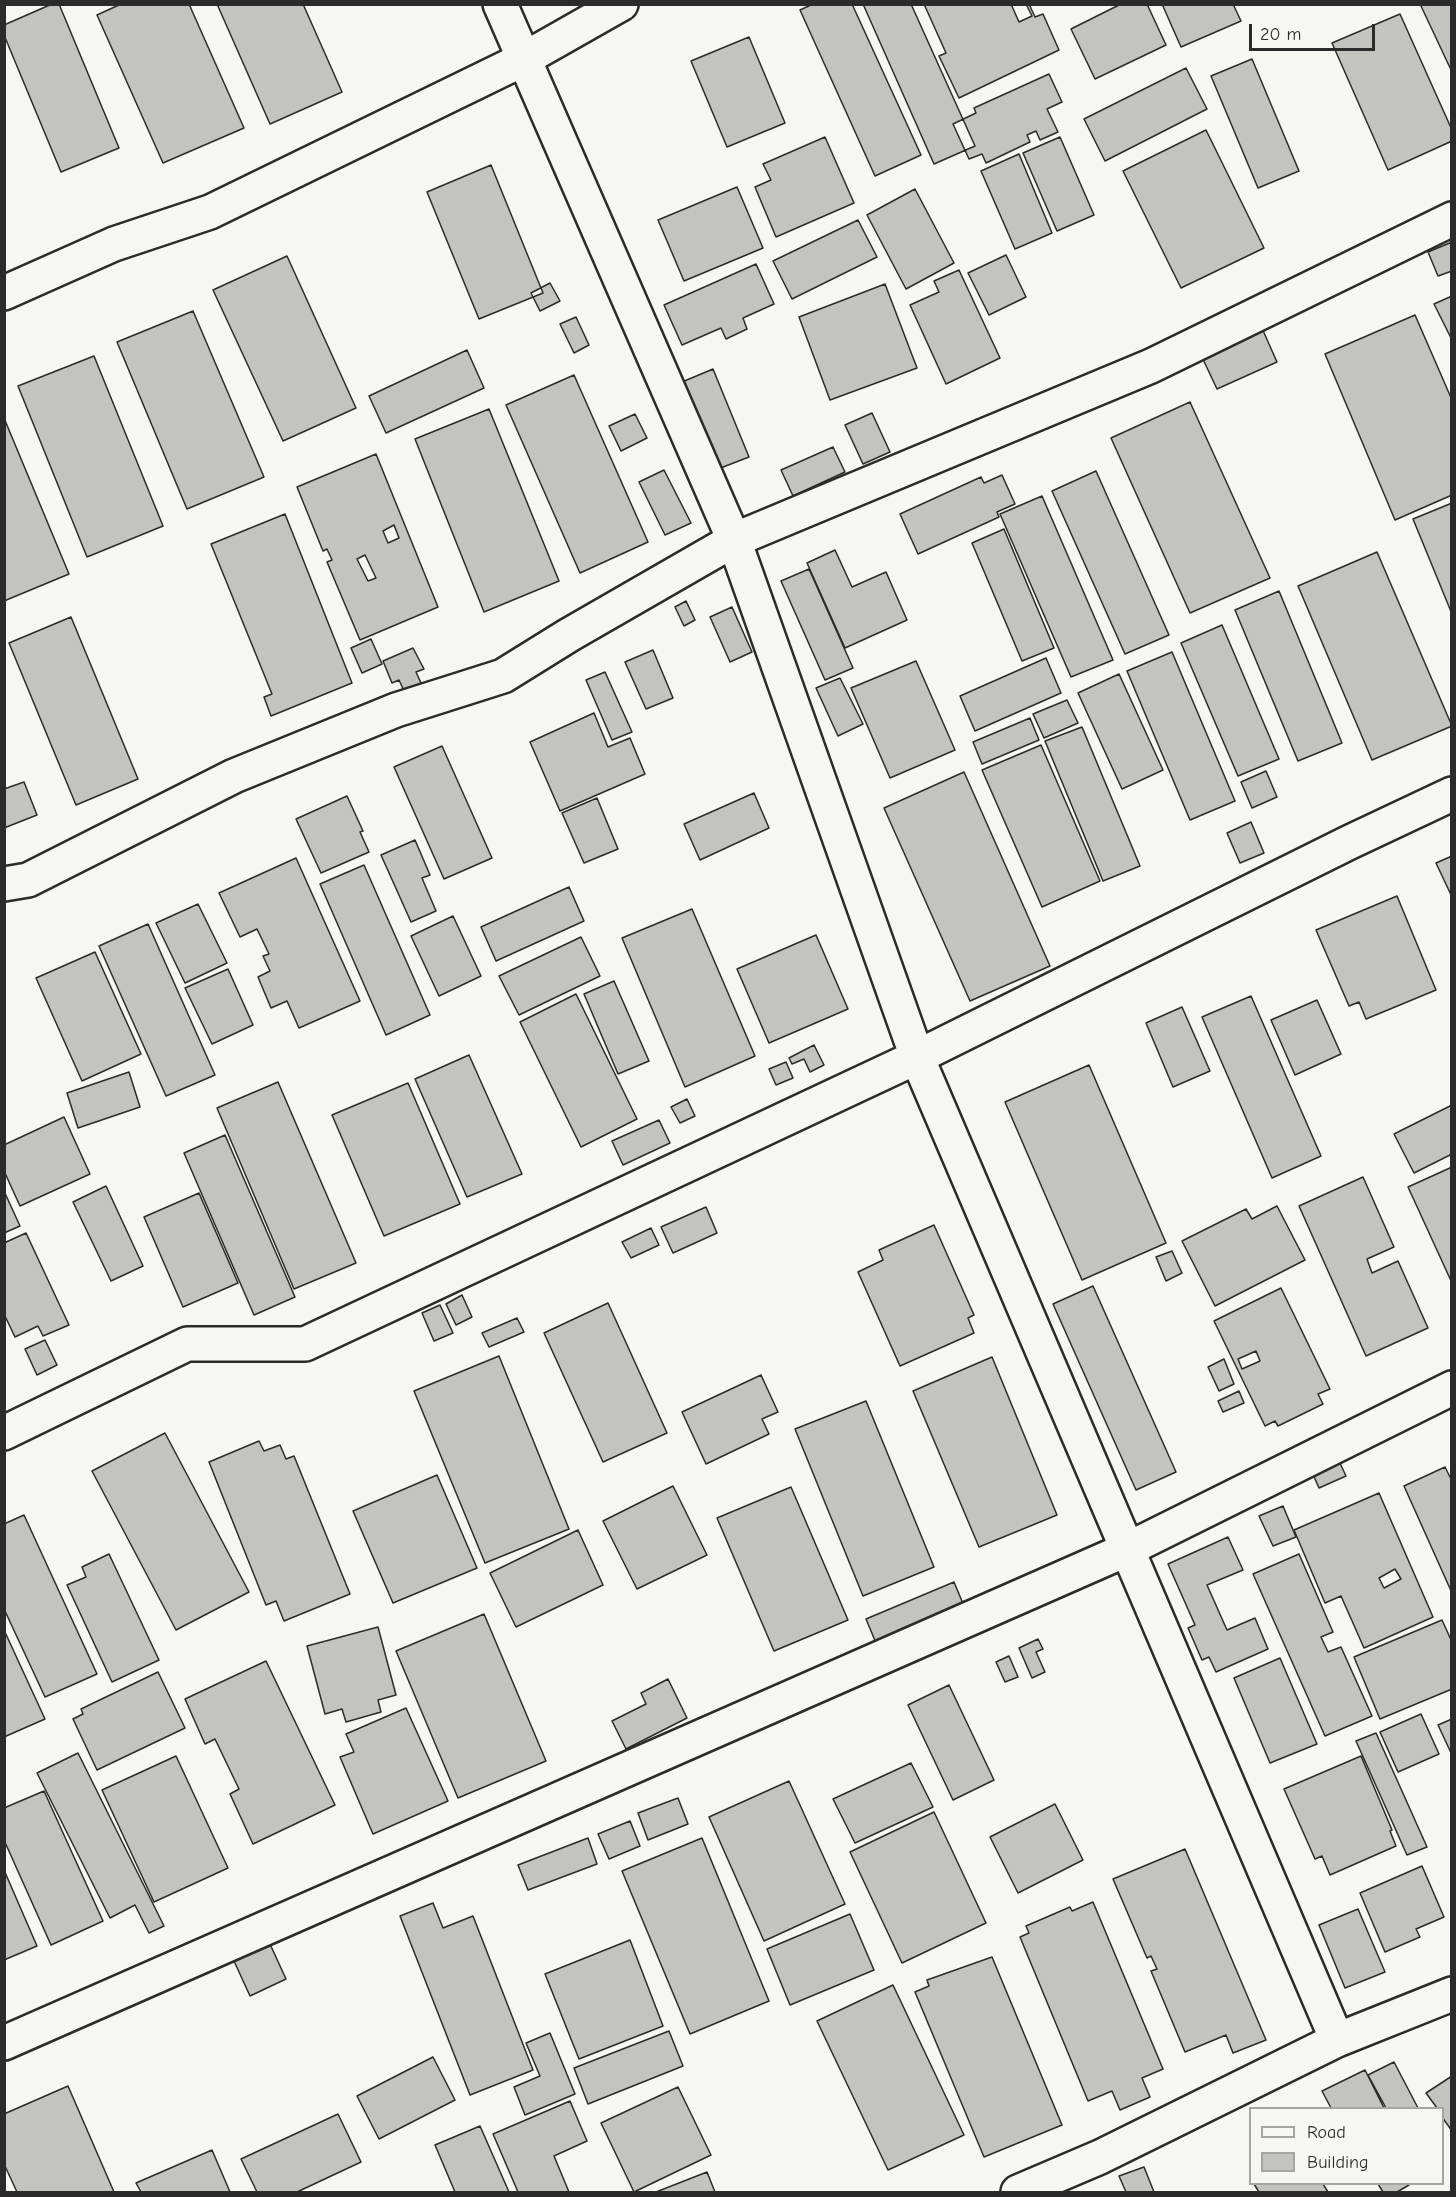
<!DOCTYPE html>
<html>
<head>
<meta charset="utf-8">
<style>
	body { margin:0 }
	#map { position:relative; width:1456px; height:2197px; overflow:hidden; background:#f6f6f2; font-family:"Comic Neue",sans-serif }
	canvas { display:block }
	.frame { position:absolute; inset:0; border:6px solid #2b2b2b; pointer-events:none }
	.legend { position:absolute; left:1249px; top:2107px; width:195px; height:78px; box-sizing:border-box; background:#f6f6f2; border:2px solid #a5a5a2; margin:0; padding:8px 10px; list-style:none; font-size:18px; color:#2b2b2b }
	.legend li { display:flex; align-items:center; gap:12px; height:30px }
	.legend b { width:30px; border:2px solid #a5a5a2 }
	.scale { position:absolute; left:1249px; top:24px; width:126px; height:27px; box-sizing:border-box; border:3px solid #2b2b2b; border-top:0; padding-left:8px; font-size:18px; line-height:21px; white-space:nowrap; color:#2b2b2b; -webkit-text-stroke:4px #f6f6f2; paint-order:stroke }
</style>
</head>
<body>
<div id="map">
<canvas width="1456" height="2197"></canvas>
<div class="frame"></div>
<ul class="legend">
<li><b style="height:8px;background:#f6f6f2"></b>Road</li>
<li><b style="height:16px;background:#c3c3c0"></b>Building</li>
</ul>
<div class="scale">20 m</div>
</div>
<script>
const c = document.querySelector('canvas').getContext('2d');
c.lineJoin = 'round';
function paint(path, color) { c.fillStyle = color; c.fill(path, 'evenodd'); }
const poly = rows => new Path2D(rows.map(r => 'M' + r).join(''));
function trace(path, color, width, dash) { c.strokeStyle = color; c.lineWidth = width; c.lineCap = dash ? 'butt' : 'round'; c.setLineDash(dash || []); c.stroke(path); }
const building = poly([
	[52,4,59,4,119,148,61,172,4,35,4,25,52,4],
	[121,4,189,4,244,128,163,163,97,15,121,4],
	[217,4,303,4,342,92,270,124,217,4],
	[813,4,852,4,921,155,875,176,800,10,813,4],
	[863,4,911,4,975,146,934,164,863,4],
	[924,4,1029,4,1035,17,1043,14,1059,50,959,98,939,56,946,53,924,4],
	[1011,4,1026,4,1032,16,1019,22,1011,4],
	[1121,4,1147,4,1166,45,1095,79,1071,29,1121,4],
	[1162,4,1233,4,1241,21,1181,47,1162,4],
	[1423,4,1452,4,1452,72,1421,6,1423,4],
	[1400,14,1452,130,1452,141,1388,170,1332,43,1400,14],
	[749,37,785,123,727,147,691,61,749,37],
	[1252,59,1299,171,1258,188,1211,76,1252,59],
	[1186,68,1207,109,1105,161,1084,119,1186,68],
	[1049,74,1062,102,1047,109,1058,132,1040,140,1036,131,1027,135,1030,142,986,163,982,154,969,159,953,124,976,113,974,108,1049,74],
	[1206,130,1264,248,1181,288,1123,171,1206,130],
	[825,137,854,203,776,237,755,187,771,180,763,164,825,137],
	[1060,137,1094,215,1057,231,1023,153,1060,137],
	[1019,154,1052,233,1015,249,981,171,1019,154],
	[491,165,543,293,479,319,427,192,491,165],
	[737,187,763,248,684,281,658,220,737,187],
	[915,189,954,263,906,289,867,215,915,189],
	[858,220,877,257,792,299,773,261,858,220],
	[1452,242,1452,271,1438,276,1428,252,1452,242],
	[1006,255,1026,297,989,315,968,273,1006,255],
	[287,256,356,408,283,441,213,290,287,256],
	[756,264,774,304,743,318,747,329,726,339,721,328,682,345,664,305,756,264],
	[959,270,1000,358,946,384,910,305,939,292,934,281,959,270],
	[550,283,560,301,540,311,531,293,550,283],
	[885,284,917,368,830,400,799,317,885,284],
	[1452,296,1452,340,1434,304,1452,296],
	[193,311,264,477,187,509,117,342,193,311],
	[1415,315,1452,400,1452,495,1395,520,1325,354,1415,315],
	[576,317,589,345,574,353,560,324,576,317],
	[1261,326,1277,362,1217,389,1200,353,1261,326],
	[467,350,484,388,386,433,369,396,467,350],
	[94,356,163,526,87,557,18,386,94,356],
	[713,369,749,457,718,469,682,382,713,369],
	[574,375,648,542,580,573,506,405,574,375],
	[1190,402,1270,578,1190,613,1111,438,1190,402],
	[489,409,559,581,484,612,415,439,489,409],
	[872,413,890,452,863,464,845,425,872,413],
	[635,414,647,438,621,451,609,426,635,414],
	[4,418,69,574,4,601,4,418],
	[833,447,845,472,793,496,781,470,833,447],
	[376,454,438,607,360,640,327,562,332,560,327,549,323,551,297,487,376,454],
	[394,525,399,538,388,543,383,531,394,525],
	[365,555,376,578,368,581,357,559,365,555],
	[664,470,691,523,665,535,639,482,664,470],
	[1096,471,1169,635,1125,654,1052,491,1096,471],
	[1002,475,1015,504,997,512,999,517,918,554,900,514,981,477,984,483,1002,475],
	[1042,496,1113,660,1071,677,1000,514,1042,496],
	[1452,503,1452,614,1413,519,1452,503],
	[285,514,352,683,271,716,264,697,272,694,211,544,285,514],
	[1004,529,1054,648,1022,661,972,543,1004,529],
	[835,550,852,587,886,572,907,620,845,648,807,563,835,550],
	[1377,552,1452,726,1372,760,1298,586,1377,552],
	[809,569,853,668,825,680,781,581,809,569],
	[1279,591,1342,743,1298,761,1235,610,1279,591],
	[686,601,695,620,684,626,675,607,686,601],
	[732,607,752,652,730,662,710,617,732,607],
	[71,617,138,779,76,805,9,643,71,617],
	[1222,625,1279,759,1238,776,1181,643,1222,625],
	[371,639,382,664,362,673,351,648,371,639],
	[413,648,424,669,416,672,421,683,404,691,399,680,392,683,383,661,413,648],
	[653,650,673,698,646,709,625,662,653,650],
	[1172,652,1235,801,1190,820,1127,671,1172,652],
	[1046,658,1061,693,975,731,960,696,1046,658],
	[916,661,955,750,890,778,851,688,916,661],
	[605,672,632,732,612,740,586,680,605,672],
	[1119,674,1163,770,1122,789,1078,693,1119,674],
	[840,678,863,724,838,736,816,688,840,678],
	[1067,700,1078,723,1044,738,1033,714,1067,700],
	[594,713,608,747,630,738,645,774,560,811,530,742,594,713],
	[1030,718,1039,740,982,764,973,742,1030,718],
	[1082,727,1140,866,1103,881,1045,741,1082,727],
	[1041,745,1100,881,1042,907,982,770,1041,745],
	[442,746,492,858,444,879,394,767,442,746],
	[1266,771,1277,797,1252,808,1241,782,1266,771],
	[964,772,1050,966,970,1001,884,808,964,772],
	[24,782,37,815,4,828,4,789,24,782],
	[754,793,769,828,700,860,684,824,754,793],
	[347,796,363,831,360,832,369,852,321,873,296,819,347,796],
	[597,798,618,849,584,863,562,813,597,798],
	[1251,822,1264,853,1240,863,1227,833,1251,822],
	[415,840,430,875,422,878,436,911,411,922,381,855,415,840],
	[1452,856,1452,897,1436,863,1452,856],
	[296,858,360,1001,299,1028,287,1001,271,1008,258,977,270,971,263,956,269,954,257,929,240,937,219,893,296,858],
	[364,865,430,1015,386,1035,320,884,364,865],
	[569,887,584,921,496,961,481,927,569,887],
	[1397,896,1436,990,1366,1019,1359,1002,1349,1006,1316,930,1397,896],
	[198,904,227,963,185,983,156,923,198,904],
	[692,909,755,1056,685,1087,622,938,692,909],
	[453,916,481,976,439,996,411,936,453,916],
	[148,924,215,1075,166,1096,99,946,148,924],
	[816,935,848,1009,769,1043,737,969,816,935],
	[581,937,600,976,519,1015,499,976,581,937],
	[95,952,141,1054,82,1081,36,978,95,952],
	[228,969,253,1025,212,1044,185,988,228,969],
	[614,981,649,1061,618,1074,584,994,614,981],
	[576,994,637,1119,581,1147,520,1022,576,994],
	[1251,996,1321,1156,1272,1178,1202,1017,1251,996],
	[1317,1000,1341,1054,1295,1075,1271,1020,1317,1000],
	[1182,1007,1210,1071,1173,1087,1146,1023,1182,1007],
	[814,1045,824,1065,810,1072,804,1059,792,1064,789,1058,814,1045],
	[469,1055,522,1174,467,1197,415,1079,469,1055],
	[786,1062,793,1078,776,1085,769,1069,786,1062],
	[1089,1065,1166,1243,1082,1280,1005,1102,1089,1065],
	[129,1072,140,1107,78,1128,67,1093,129,1072],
	[278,1082,356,1263,294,1289,217,1108,278,1082],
	[408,1083,460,1204,384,1236,332,1115,408,1083],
	[687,1099,695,1116,680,1123,671,1107,687,1099],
	[1452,1105,1452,1154,1414,1173,1394,1134,1452,1105],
	[64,1117,90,1174,20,1206,4,1171,4,1145,64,1117],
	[659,1120,670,1143,623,1165,612,1141,659,1120],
	[225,1135,295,1297,254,1315,184,1153,225,1135],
	[1452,1167,1452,1283,1408,1187,1452,1167],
	[1363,1177,1394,1247,1367,1259,1372,1273,1398,1261,1428,1328,1366,1356,1299,1206,1363,1177],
	[106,1186,143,1266,111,1281,73,1202,106,1186],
	[4,1191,20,1226,4,1233,4,1191],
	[199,1193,238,1283,183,1307,144,1217,199,1193],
	[1277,1206,1305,1260,1215,1306,1182,1241,1246,1209,1252,1219,1277,1206],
	[706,1207,717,1233,673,1253,661,1227,706,1207],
	[934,1225,974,1315,968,1318,974,1333,900,1366,858,1272,883,1260,879,1250,934,1225],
	[651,1228,659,1245,631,1258,622,1242,651,1228],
	[26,1233,69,1325,43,1336,38,1326,15,1337,4,1314,4,1243,26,1233],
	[1172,1251,1182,1273,1166,1281,1156,1257,1172,1251],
	[1093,1286,1176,1472,1136,1490,1053,1304,1093,1286],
	[1281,1288,1330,1389,1318,1394,1323,1404,1278,1426,1275,1421,1265,1426,1214,1321,1281,1288],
	[1256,1351,1260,1361,1242,1369,1238,1359,1256,1351],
	[462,1295,472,1317,456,1325,446,1304,462,1295],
	[608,1303,667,1433,603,1462,544,1333,608,1303],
	[440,1305,453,1333,434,1341,422,1313,440,1305],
	[517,1318,524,1332,489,1347,482,1333,517,1318],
	[45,1340,57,1365,37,1375,25,1349,45,1340],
	[499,1356,569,1529,485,1563,414,1391,499,1356],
	[992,1357,1057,1515,979,1547,913,1391,992,1357],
	[1224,1359,1234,1384,1219,1391,1208,1367,1224,1359],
	[761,1375,778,1412,762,1419,769,1434,706,1464,682,1412,761,1375],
	[1239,1391,1244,1403,1223,1412,1218,1401,1239,1391],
	[866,1401,934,1567,863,1596,795,1429,866,1401],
	[165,1433,249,1592,176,1630,92,1471,165,1433],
	[259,1441,264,1451,280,1445,286,1459,294,1456,350,1594,284,1621,276,1601,266,1605,209,1462,259,1441],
	[1339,1461,1346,1476,1319,1488,1312,1472,1339,1461],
	[1445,1467,1452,1481,1452,1593,1404,1486,1445,1467],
	[437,1475,477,1568,393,1603,353,1511,437,1475],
	[673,1486,707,1555,637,1589,603,1521,673,1486],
	[791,1487,848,1620,774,1651,717,1518,791,1487],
	[1379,1493,1433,1617,1364,1648,1341,1596,1325,1603,1294,1530,1379,1493],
	[1395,1569,1401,1579,1384,1588,1379,1578,1395,1569],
	[1283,1506,1296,1537,1273,1546,1259,1516,1283,1506],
	[24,1515,97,1674,45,1697,4,1609,4,1524,24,1515],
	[578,1530,603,1585,516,1627,490,1573,578,1530],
	[1228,1537,1243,1570,1207,1585,1227,1630,1255,1618,1268,1649,1216,1672,1209,1657,1202,1660,1188,1628,1195,1625,1168,1564,1228,1537],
	[109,1554,159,1660,112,1682,67,1585,86,1577,82,1567,109,1554],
	[1299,1554,1333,1632,1321,1637,1328,1652,1341,1647,1372,1716,1325,1736,1253,1574,1299,1554],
	[954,1582,964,1606,876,1643,866,1619,954,1582],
	[484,1614,546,1761,458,1798,396,1651,484,1614],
	[1442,1620,1452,1642,1452,1689,1380,1719,1354,1657,1442,1620],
	[378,1627,396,1695,378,1700,381,1712,346,1722,342,1709,325,1714,307,1646,378,1627],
	[4,1630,45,1719,4,1737,4,1630],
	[1038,1639,1043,1649,1036,1652,1045,1672,1032,1678,1019,1648,1038,1639],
	[1009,1656,1018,1677,1005,1682,996,1662,1009,1656],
	[1280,1658,1317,1744,1270,1763,1234,1678,1280,1658],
	[266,1661,335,1805,253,1844,230,1794,239,1789,215,1739,205,1744,185,1699,266,1661],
	[158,1672,185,1728,97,1770,73,1719,83,1714,81,1709,158,1672],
	[668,1679,687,1718,626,1749,612,1721,646,1704,641,1693,668,1679],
	[949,1685,994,1780,953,1800,908,1705,949,1685],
	[406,1708,448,1801,373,1834,340,1757,354,1752,346,1734,406,1708],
	[1421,1714,1439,1754,1398,1772,1380,1732,1421,1714],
	[1452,1719,1452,1755,1438,1725,1452,1719],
	[1376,1733,1427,1847,1407,1855,1356,1741,1376,1733],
	[78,1753,164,1926,149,1933,135,1905,110,1918,37,1773,78,1753],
	[176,1756,228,1868,154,1902,102,1790,176,1756],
	[1361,1756,1392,1830,1390,1831,1396,1846,1330,1875,1322,1856,1315,1859,1284,1789,1361,1756],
	[911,1763,933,1807,855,1843,833,1799,911,1763],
	[789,1781,845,1904,764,1941,709,1817,789,1781],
	[44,1791,103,1921,51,1945,4,1840,4,1808,44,1791],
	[678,1798,688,1824,648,1840,638,1813,678,1798],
	[1055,1804,1083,1860,1018,1893,990,1837,1055,1804],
	[934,1812,986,1923,902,1963,850,1852,934,1812],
	[630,1821,640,1846,609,1859,598,1834,630,1821],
	[588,1838,597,1864,528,1890,518,1865,588,1838],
	[702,1838,769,2001,690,2034,622,1871,702,1838],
	[1185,1849,1266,2040,1233,2053,1226,2035,1185,2052,1151,1971,1157,1969,1151,1956,1147,1958,1113,1879,1185,1849],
	[1422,1866,1444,1917,1416,1929,1420,1937,1385,1952,1360,1893,1422,1866],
	[4,1870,37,1946,4,1960,4,1870],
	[1093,1902,1163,2069,1142,2078,1150,2097,1120,2110,1112,2091,1088,2101,1020,1937,1029,1933,1026,1926,1070,1907,1072,1911,1093,1902],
	[433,1903,443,1928,473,1916,533,2070,470,2095,400,1916,433,1903],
	[1358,1909,1385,1972,1345,1988,1319,1925,1358,1909],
	[850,1914,874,1970,790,2005,767,1949,850,1914],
	[630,1940,663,2026,579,2059,545,1974,630,1940],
	[270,1944,286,1979,250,1996,234,1961,270,1944],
	[992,1957,1062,2125,984,2157,915,1992,929,1986,927,1980,992,1957],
	[893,1985,964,2135,888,2170,817,2021,893,1985],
	[669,2031,683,2066,588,2104,574,2068,669,2031],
	[550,2033,575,2094,525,2115,514,2087,540,2076,526,2043,550,2033],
	[433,2057,455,2100,379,2139,357,2096,433,2057],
	[1394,2062,1418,2108,1386,2108,1368,2075,1394,2062],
	[1365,2070,1384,2108,1331,2108,1322,2091,1365,2070],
	[1452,2076,1452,2131,1442,2117,1442,2108,1437,2108,1426,2093,1452,2076],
	[68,2086,114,2192,17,2192,4,2164,4,2114,68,2086],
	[678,2087,711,2155,634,2192,601,2123,678,2087],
	[570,2101,587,2141,554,2156,569,2192,518,2192,493,2134,570,2101],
	[338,2114,361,2162,297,2192,257,2192,241,2159,338,2114],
	[480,2126,509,2192,455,2192,435,2145,480,2126],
	[212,2150,230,2192,141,2192,136,2183,212,2150],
	[1144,2167,1154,2192,1126,2192,1119,2176,1144,2167],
	[707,2172,715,2192,656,2192,707,2172],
	[1254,2184,1323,2184,1328,2192,1259,2192,1254,2184],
	[1378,2184,1408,2184,1409,2185,1397,2192,1383,2192,1378,2184]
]);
paint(building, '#c3c3c0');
trace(building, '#2b2b2b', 1.5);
const street = poly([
	[500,4,734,540,917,1057,1337,2040],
	[4,293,114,244,210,212,524,59,621,4],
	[4,884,28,880,234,776,396,710,503,676,569,635,734,540,1151,366,1452,219],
	[4,1433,187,1344,305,1344,917,1057,1350,842,1452,794],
	[4,2043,1128,1549,1452,1388],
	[1018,2192,1100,2157,1337,2040,1452,1994]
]);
trace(street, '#2b2b2b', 38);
trace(street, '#f6f6f2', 33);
</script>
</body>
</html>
